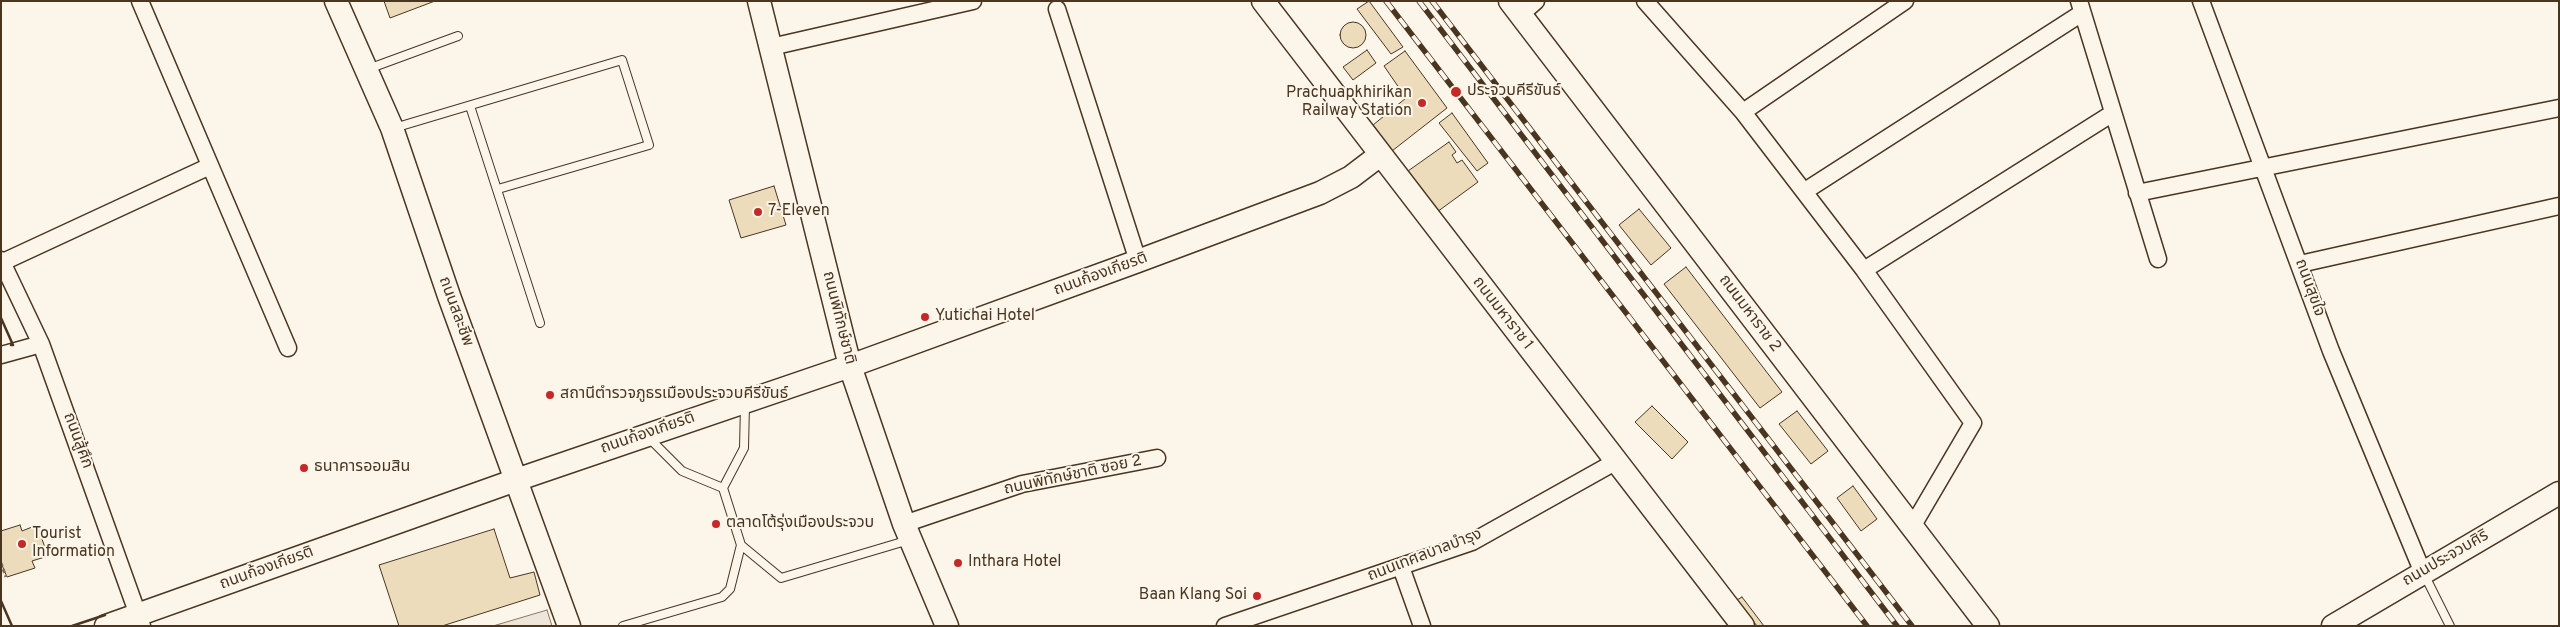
<!DOCTYPE html>
<html>
<head>
<meta charset="utf-8">
<style>
	body { margin:0 }
	#map { position:relative; width:2560px; height:627px; overflow:hidden; background:#fbf6e9; font-family:Overpass,sans-serif }
	canvas { display:block }
	.frame { position:absolute; inset:0; border:2px solid #4a3520; pointer-events:none }
</style>
</head>
<body>
<div id="map">
<canvas width="2560" height="627"></canvas>
<div class="frame"></div>
</div>
<script>
const c = document.querySelector('canvas').getContext('2d');
c.lineJoin = 'round';
function paint(path, color) { c.fillStyle = color; c.fill(path, 'evenodd'); }
const poly = rows => new Path2D(rows.map(r => 'M' + r).join(''));
function trace(path, color, width, dash) { c.strokeStyle = color; c.lineWidth = width; c.lineCap = dash ? 'butt' : 'round'; c.setLineDash(dash || []); c.stroke(path); }
function label(font, color, halo, rows, align = 'center') {
  c.font = font + ' Overpass,"Noto Sans Thai",sans-serif'; c.lineWidth = 4; c.setLineDash([]); c.textBaseline = 'middle'; c.strokeStyle = halo; c.fillStyle = color; for (const [text, x, y, turn = 0] of rows) {
    c.save(); c.translate(x, y); c.rotate((+turn || 0) * Math.PI / 180); c.textAlign = isNaN(turn) ? turn : align; if (halo) c.strokeText(text, 0, 0); c.fillText(text, 0, 0); c.restore();
  }
}
const green = poly([
	[547,610,552,626,493,626,547,610]
]);
paint(green, '#ede6d9');
trace(green, '#887966', 1);
const building = poly([
	[384,1,435,1,390,18,384,1],
	[1369,1,1403,47,1391,54,1357,9,1369,1],
	'1340 35a13 13 0 1 1 26 0a13 13 0 1 1-26 0Z',
	[1367,50,1376,63,1353,80,1343,67,1367,50],
	[1405,51,1447,108,1392,151,1373,125,1406,98,1384,66,1405,51],
	[1452,113,1488,163,1477,171,1439,123,1452,113],
	[1449,142,1456,152,1452,155,1457,163,1462,160,1478,182,1437,212,1408,171,1449,142],
	[774,186,786,225,741,238,729,200,774,186],
	[1639,209,1671,248,1651,265,1619,225,1639,209],
	[1686,267,1782,392,1760,408,1664,284,1686,267],
	[1652,406,1688,442,1672,459,1635,422,1652,406],
	[1797,411,1828,451,1811,464,1779,424,1797,411],
	[1853,486,1877,519,1861,531,1837,498,1853,486],
	[20,525,22,531,37,525,48,556,32,561,35,568,7,577,1,563,1,531,20,525],
	[494,529,510,578,534,572,540,595,442,626,399,626,379,565,494,529],
	[1742,597,1764,626,1757,626,1737,600,1742,597]
]);
paint(building, '#ecdcbc');
trace(building, '#4a3520', 1);
const lane = poly([
	[368,69,458,36],
	[470,106,540,323],
	[394,128,622,60,649,145,498,189],
	[649,438,682,471,723,488],
	[741,545,781,578,909,540],
	[2424,574,2450,626],
	[623,626,722,597,730,589,741,545,723,488,744,448,745,405]
]);
const street = poly([
	[140,1,288,348],
	[1645,1,1743,112,1864,270,1973,423,1912,527],
	[2079,1,2158,259],
	[2201,1,2331,351,2423,573],
	[1057,9,1138,261],
	[1520,15,1536,1],
	[771,47,973,1],
	[1743,112,1905,1],
	[1805,191,2082,13],
	[2137,193,2559,108],
	[1,260,41,344,142,626],
	[3,262,210,166],
	[2300,264,2559,206],
	[1864,270,2113,113],
	[1,355,41,344],
	[904,524,1022,484,1157,458],
	[1401,567,1422,626],
	[1225,626,1472,542,1615,462]
]);
const secondary = poly([
	[336,1,392,128,449,296,569,626],
	[759,1,850,366,904,524,947,626],
	[1263,1,1743,626],
	[1510,1,1988,626],
	[106,626,516,480,850,366,1138,261,1320,193,1351,177,1380,155],
	[2333,626,2559,493]
]);
trace(lane, '#4a3520', 10);
trace(street, '#4a3520', 19);
trace(secondary, '#4a3520', 25);
trace(poly([
	[1,563,6,577]
]), '#7f6f5c', 3, [4, 2.5]);
trace(lane, '#fbf6e9', 8);
trace(street, '#fbf6e9', 16);
trace(secondary, '#fbf6e9', 22);
const rail = poly([
	[1386,1,1867,626],
	[1419,1,1897,626],
	[1432,1,1912,626]
]);
trace(rail, '#4a3520', 5.5);
trace(rail, '#fbf6e9', 4, [11]);
trace(poly([
	[1,318,13,345,11,345],
	[1,601,12,626],
	[72,626,105,615]
]), '#4a3520', 2.5);
for (const [x, y, r, color] of [
	[1456,92,6,"#c62828"],
	[1422,103,5,"#c62828"],
	[758,212,5,"#c62828"],
	[925,317,5,"#c62828"],
	[550,395,5,"#c62828"],
	[304,468,5,"#c62828"],
	[716,524,5,"#c62828"],
	[22,544,5,"#c62828"],
	[958,563,5,"#c62828"],
	[1257,596,5,"#c62828"]
]) { const dot = new Path2D(); dot.arc(x, y, r, 0, 2 * Math.PI); c.fillStyle = color; c.fill(dot); trace(dot, '#fbf6e9', 2); }
label('16px', '#4a3520', '#fbf6e9', [
	["ประจวบคีรีขันธ์",1467,92],
	["Prachuapkhirikan",1412,94,"right"],
	["Railway Station",1412,112,"right"],
	["7-Eleven",768,212],
	["Yutichai Hotel",935,317],
	["สถานีตำรวจภูธรเมืองประจวบคีรีขันธ์",560,395],
	["ธนาคารออมสิน",314,468],
	["ตลาดโต้รุ่งเมืองประจวบ",726,524],
	["Tourist",32,535],
	["Information",32,553],
	["Inthara Hotel",968,563],
	["Baan Klang Soi",1247,596,"right"]
], 'left');
label('16px', '#4a3520', '#fbf6e9', [
	["ถนนก้องเกียรติ",1101,275,-20],
	["ถนนสุขใจ",2309,288,70],
	["ถนนสละชีพ",455,312,70],
	["ถนนมหาราช 1",1502,314,52],
	["ถนนมหาราช 2",1749,314,53],
	["ถนนพิทักษ์ชาติ",838,318,76],
	["ถนนก้องเกียรติ",648,434,-19],
	["ถนนสู้ศึก",77,441,70],
	["ถนนพิทักษ์ชาติ ซอย 2",1073,476,-12],
	["ถนนเทศลบาลบำรุง",1425,556,-21],
	["ถนนประจวบศิริ",2446,559,-30],
	["ถนนก้องเกียรติ",267,569,-20]
]);
</script>
</body>
</html>
